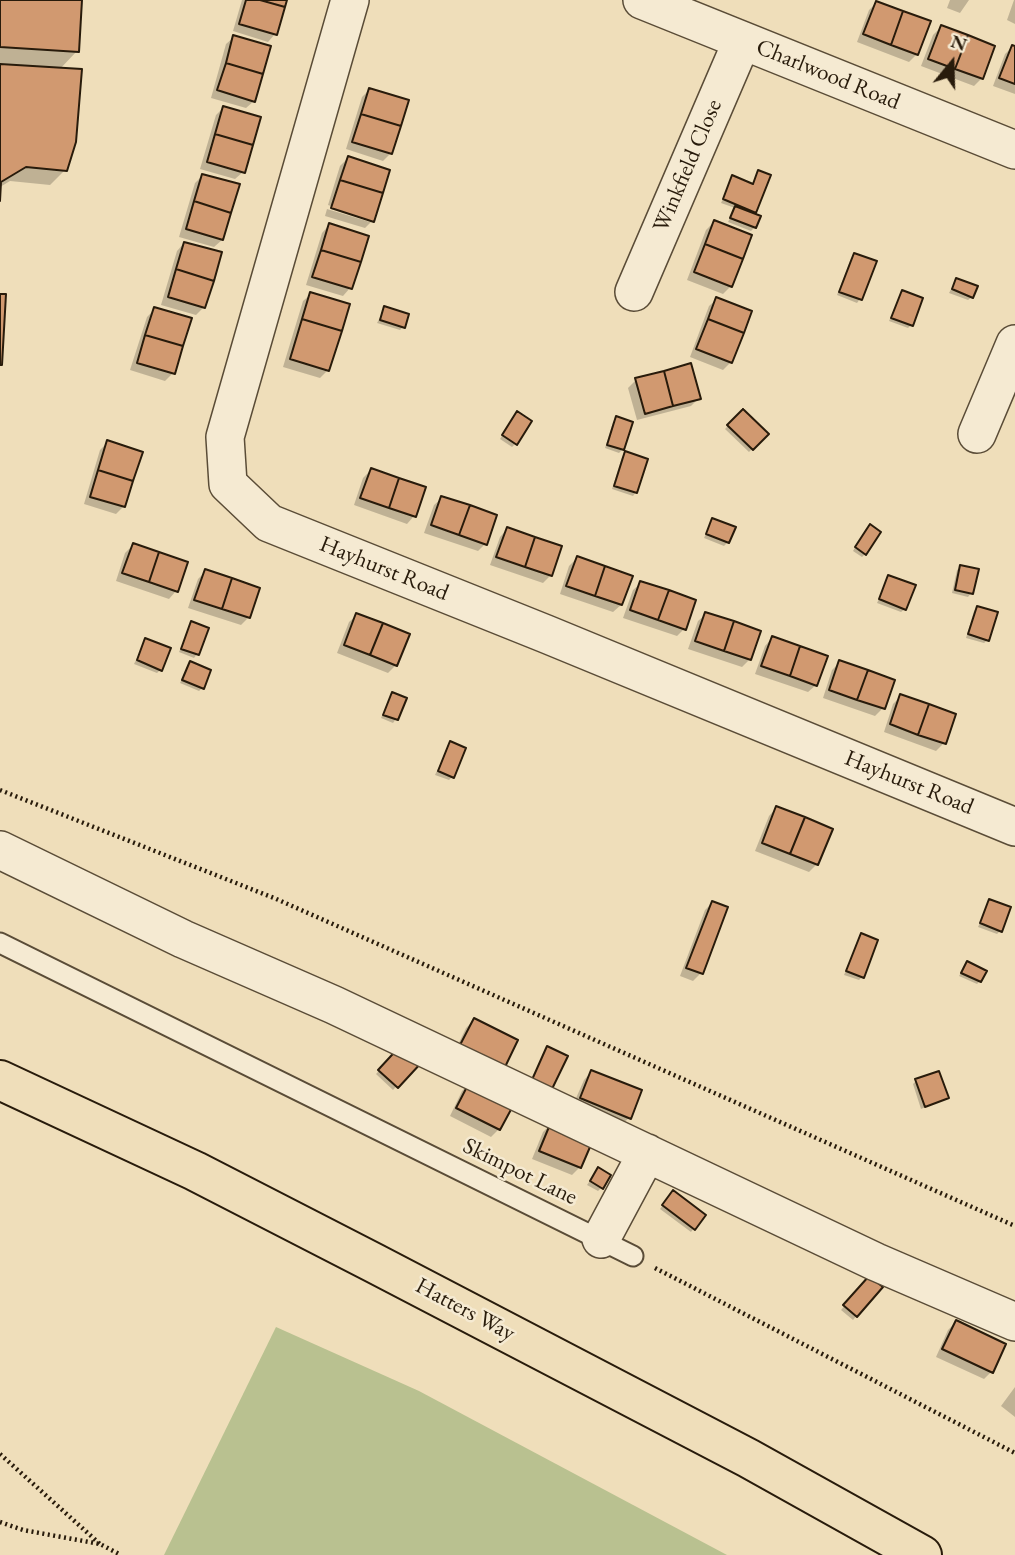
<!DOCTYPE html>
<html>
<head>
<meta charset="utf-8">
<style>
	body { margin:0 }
	#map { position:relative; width:1015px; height:1555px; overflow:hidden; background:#efdeba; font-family:"EB Garamond",serif }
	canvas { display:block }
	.north { position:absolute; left:917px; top:28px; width:70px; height:70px; -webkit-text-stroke:5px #f5ead2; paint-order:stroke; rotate:19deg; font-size:19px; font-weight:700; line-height:28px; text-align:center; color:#281b0b }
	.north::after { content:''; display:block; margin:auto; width:24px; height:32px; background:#281b0b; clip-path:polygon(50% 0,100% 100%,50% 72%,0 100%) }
</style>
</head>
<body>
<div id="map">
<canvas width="1015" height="1555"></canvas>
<div class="north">N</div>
</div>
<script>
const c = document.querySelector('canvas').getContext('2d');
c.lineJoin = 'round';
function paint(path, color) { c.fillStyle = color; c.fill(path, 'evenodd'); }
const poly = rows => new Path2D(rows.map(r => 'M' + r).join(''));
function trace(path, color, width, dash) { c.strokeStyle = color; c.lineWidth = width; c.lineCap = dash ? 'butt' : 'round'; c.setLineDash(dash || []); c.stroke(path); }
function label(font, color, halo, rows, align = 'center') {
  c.font = font + ' "EB Garamond",serif'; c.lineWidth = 5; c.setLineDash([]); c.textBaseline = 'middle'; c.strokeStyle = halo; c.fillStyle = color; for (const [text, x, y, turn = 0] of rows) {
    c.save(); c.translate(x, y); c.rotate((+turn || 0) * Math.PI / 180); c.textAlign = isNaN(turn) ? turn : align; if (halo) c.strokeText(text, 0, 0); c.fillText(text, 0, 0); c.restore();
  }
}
paint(poly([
	[276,1327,419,1391,727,1555,164,1555]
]), '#b9c190');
paint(poly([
	[0,0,80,0,77,51,59,70,65,170,50,185,10,181,0,187],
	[242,0,286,0,275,34,268,42,233,31],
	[950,0,969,0,960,13,947,8],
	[1014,0,1015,0,1015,24,1007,20],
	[876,3,917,54,909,62,857,42,869,10],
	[941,27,982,78,974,86,921,66,933,35],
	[234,37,254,101,246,108,211,98,226,44],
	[1012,47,1015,48,1015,94,993,86,1005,54],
	[369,90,391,153,383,161,346,149,362,97],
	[223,108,243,172,235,179,200,169,216,115],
	[348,158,372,221,365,228,325,216,327,209,370,222,370,219,328,205,340,166],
	[759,172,755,212,752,215,755,227,751,231,728,222,735,208,721,203,733,178,752,185],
	[202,176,222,240,214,247,179,237,195,183],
	[714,222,731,286,723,294,687,280,706,230],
	[329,225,350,288,343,296,306,285,322,233],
	[184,243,204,307,196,315,161,305,177,251],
	[855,255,860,299,857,303,837,295,851,258],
	[956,280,972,297,968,300,949,293],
	[902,292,911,325,908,328,889,321],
	[311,294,328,370,320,378,283,367,303,301],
	[717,299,731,362,723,370,690,357,709,306],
	[385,308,403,327,400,330,377,323],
	[155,309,173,373,165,381,130,370,147,317],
	[636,380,699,398,691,406,637,420,628,388],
	[743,411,767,434,749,452,725,429],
	[514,417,515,444,512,447,500,439],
	[616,418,623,449,619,453,605,448,613,422],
	[108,442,124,506,116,514,84,504,100,450],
	[626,453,636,492,633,496,612,489,622,457],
	[371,470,414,516,407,524,354,505,363,478],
	[442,498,485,544,478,551,424,533,434,505],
	[712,520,728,542,724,546,704,538],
	[507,529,551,575,543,583,490,565,500,537],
	[866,529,865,554,862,557,853,551],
	[133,545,176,591,169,599,116,581,125,553],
	[577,558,621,605,613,612,560,594,569,566],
	[961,567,971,593,968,597,952,593,957,570],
	[206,571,249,617,241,625,188,608,198,579],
	[889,577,905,609,901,612,877,603],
	[641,583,684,629,677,636,623,618,633,590],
	[977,608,988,640,984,643,966,638,974,611],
	[706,614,759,632,749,660,742,667,688,649,698,621],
	[357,615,396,665,388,673,337,653,349,622],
	[192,624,197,654,194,658,179,652],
	[772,638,816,685,808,692,755,674,765,646],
	[146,640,160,670,157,673,134,664],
	[840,662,893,681,883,708,875,716,823,698,832,670],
	[190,663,202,688,199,691,180,683],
	[392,694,396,719,393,723,381,718],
	[901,696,944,743,936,751,884,732,893,704],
	[450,743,452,777,449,780,435,775],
	[776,808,817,864,809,872,755,851,769,816],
	[990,901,1000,931,997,934,978,927],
	[712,903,726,908,701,973,693,981,680,976,705,910],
	[861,935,862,977,859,980,844,975],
	[967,963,980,981,977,984,959,976],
	[474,1020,504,1066,454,1053,466,1028],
	[402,1047,419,1062,393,1090,376,1074],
	[591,1072,629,1118,621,1125,573,1105,584,1080],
	[916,1081,947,1098,921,1109,913,1084],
	[470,1083,499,1129,491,1137,450,1116,462,1091],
	[551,1124,580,1167,572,1175,532,1159,543,1132],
	[598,1169,601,1188,598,1191,587,1185],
	[670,1196,694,1228,691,1232,660,1209],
	[869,1278,880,1288,853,1320,841,1310],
	[956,1322,991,1372,984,1379,936,1357,948,1330],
	[1015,1387,1015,1417,1001,1406]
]), '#0003');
const building = poly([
	[0,0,82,0,79,52,0,47,0,0],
	[246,0,260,0,285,7,277,35,239,24,246,0],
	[260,0,287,0,285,7,260,0],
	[876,1,903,11,891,45,863,34,876,1],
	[903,11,931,21,918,55,891,45,903,11],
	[941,25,968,35,955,69,928,59,941,25],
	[233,35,271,46,263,74,226,63,233,35],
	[968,35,995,46,983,79,955,69,968,35],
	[1012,45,1015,46,1015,84,999,78,1012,45],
	[226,63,263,74,255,102,217,90,226,63],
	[0,64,82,69,76,142,67,171,26,167,1,182,0,201,0,64],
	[369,88,409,100,401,126,361,114,369,88],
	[223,106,261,117,253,145,215,134,223,106],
	[361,114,401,126,392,154,352,142,361,114],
	[215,134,253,145,245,173,207,162,215,134],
	[348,156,390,170,383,193,340,180,348,156],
	[758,170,771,175,756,213,723,199,732,175,753,184,758,170],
	[202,174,240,184,231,213,194,201,202,174],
	[340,180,383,193,374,222,331,208,340,180],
	[194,201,231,213,223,240,186,229,194,201],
	[735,206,761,216,756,228,730,218,735,206],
	[714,220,752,235,743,259,705,244,714,220],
	[329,223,369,236,361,262,321,250,329,223],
	[184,242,222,252,214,281,176,269,184,242],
	[705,244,743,259,732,287,694,272,705,244],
	[321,250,361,262,352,289,312,277,321,250],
	[854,253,877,261,862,300,839,292,854,253],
	[176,269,214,281,205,308,168,297,176,269],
	[956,278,978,286,973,298,952,289,956,278],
	[902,290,923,298,913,326,891,318,902,290],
	[310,292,350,304,342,331,302,319,310,292],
	[0,294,6,294,2,365,0,365,0,294],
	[716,297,752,311,744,333,708,319,716,297],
	[384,306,409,314,405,328,380,320,384,306],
	[154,307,192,318,183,346,145,335,154,307],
	[302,319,342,331,329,371,290,359,302,319],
	[708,319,744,333,732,363,696,349,708,319],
	[145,335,183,346,175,374,137,363,145,335],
	[691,363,701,399,673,406,664,371,691,363],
	[664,371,673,406,645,414,635,378,664,371],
	[743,409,769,434,753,450,727,425,743,409],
	[517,411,532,421,517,445,502,435,517,411],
	[616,416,633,422,624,450,607,445,616,416],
	[107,440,143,452,133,481,98,470,107,440],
	[625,451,648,459,637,493,614,486,625,451],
	[371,468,399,478,389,508,360,498,371,468],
	[98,470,133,481,125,507,90,497,98,470],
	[399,478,426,487,416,517,389,508,399,478],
	[441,496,470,505,459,535,431,525,441,496],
	[470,505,497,515,487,545,459,535,470,505],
	[712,518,736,527,729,543,706,534,712,518],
	[870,524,881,532,866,555,855,547,870,524],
	[507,527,535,537,525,567,496,557,507,527],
	[535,537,562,546,552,576,525,567,535,537],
	[133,543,159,552,149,582,122,573,133,543],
	[159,552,188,562,178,592,149,582,159,552],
	[577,556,605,566,595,596,566,586,577,556],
	[960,565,979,569,973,594,955,590,960,565],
	[605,566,633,576,622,605,595,596,605,566],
	[205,569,232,578,222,609,194,600,205,569],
	[888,575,916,585,906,610,879,599,888,575],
	[232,578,260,588,250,618,222,609,232,578],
	[640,581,669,590,658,620,630,610,640,581],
	[669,590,696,600,686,630,658,620,669,590],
	[977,606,998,612,989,641,968,634,977,606],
	[705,612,734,621,724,651,695,641,705,612],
	[356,613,383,623,370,655,344,645,356,613],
	[191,621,209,628,199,655,181,649,191,621],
	[734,621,761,631,751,660,724,651,734,621],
	[383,623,410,634,397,666,370,655,383,623],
	[772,636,800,646,790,676,761,666,772,636],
	[145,638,171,648,162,671,137,660,145,638],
	[800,646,828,656,817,686,790,676,800,646],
	[839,660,868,670,857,700,829,690,839,660],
	[190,661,211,670,204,689,182,680,190,661],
	[868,670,895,680,885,709,857,700,868,670],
	[392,692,407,698,398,720,383,715,392,692],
	[900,694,929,704,918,735,890,724,900,694],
	[929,704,956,714,946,744,918,735,929,704],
	[450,741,466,748,454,778,438,771,450,741],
	[776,806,805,817,790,854,762,843,776,806],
	[805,817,833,829,818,865,790,854,805,817],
	[989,899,1011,907,1002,932,980,923,989,899],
	[712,901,728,907,703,974,686,968,712,901],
	[861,933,878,940,864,978,846,971,861,933],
	[967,961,987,971,981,982,961,973,967,961],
	[474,1018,518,1040,505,1067,460,1045,474,1018],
	[402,1044,422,1062,398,1088,378,1070,402,1044],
	[547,1046,568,1056,551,1091,531,1082,547,1046],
	[591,1070,642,1090,631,1119,580,1098,591,1070],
	[939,1071,949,1098,925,1107,915,1079,939,1071],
	[470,1081,514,1104,500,1130,456,1108,470,1081],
	[551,1122,593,1140,581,1168,539,1151,551,1122],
	[598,1167,611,1175,603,1189,590,1181,598,1167],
	[673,1190,706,1215,695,1230,662,1205,673,1190],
	[869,1276,883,1287,857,1317,843,1305,869,1276],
	[956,1320,1006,1344,993,1373,942,1349,956,1320]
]);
paint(building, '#d19970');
trace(building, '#281b0b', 2);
const lane = poly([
	[0,943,633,1256]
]);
const street = poly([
	[350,0,225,437,228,484,269,523,546,634,1015,827],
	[642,0,1015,150],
	[634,292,742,41],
	[977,434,1015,344],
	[0,850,183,939,334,1005,876,1262,1015,1322],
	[601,1239,647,1153]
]);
const primary = poly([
	[0,1080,195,1171,374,1263,748,1458,922,1555]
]);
trace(lane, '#5a4c37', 23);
trace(street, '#5a4c37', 40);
trace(primary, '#281b0b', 42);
trace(poly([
	[0,790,274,898,1015,1226],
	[655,1268,1015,1453],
	[0,1454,100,1544],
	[0,1522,23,1530,100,1544,121,1555]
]), '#281b0b', 4.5, [2, 3.5]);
trace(lane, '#f5ead2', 19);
trace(street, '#f5ead2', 37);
trace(primary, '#efdeba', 38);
label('23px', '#281b0b', '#f5ead2', [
	["Charlwood Road",828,75,22],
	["Winkfield Close",688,166,-67],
	["Hayhurst Road",384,569,22],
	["Hayhurst Road",909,783,22],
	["Skimpot Lane",520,1172,26],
	["Hatters Way",465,1310,28]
]);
</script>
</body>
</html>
